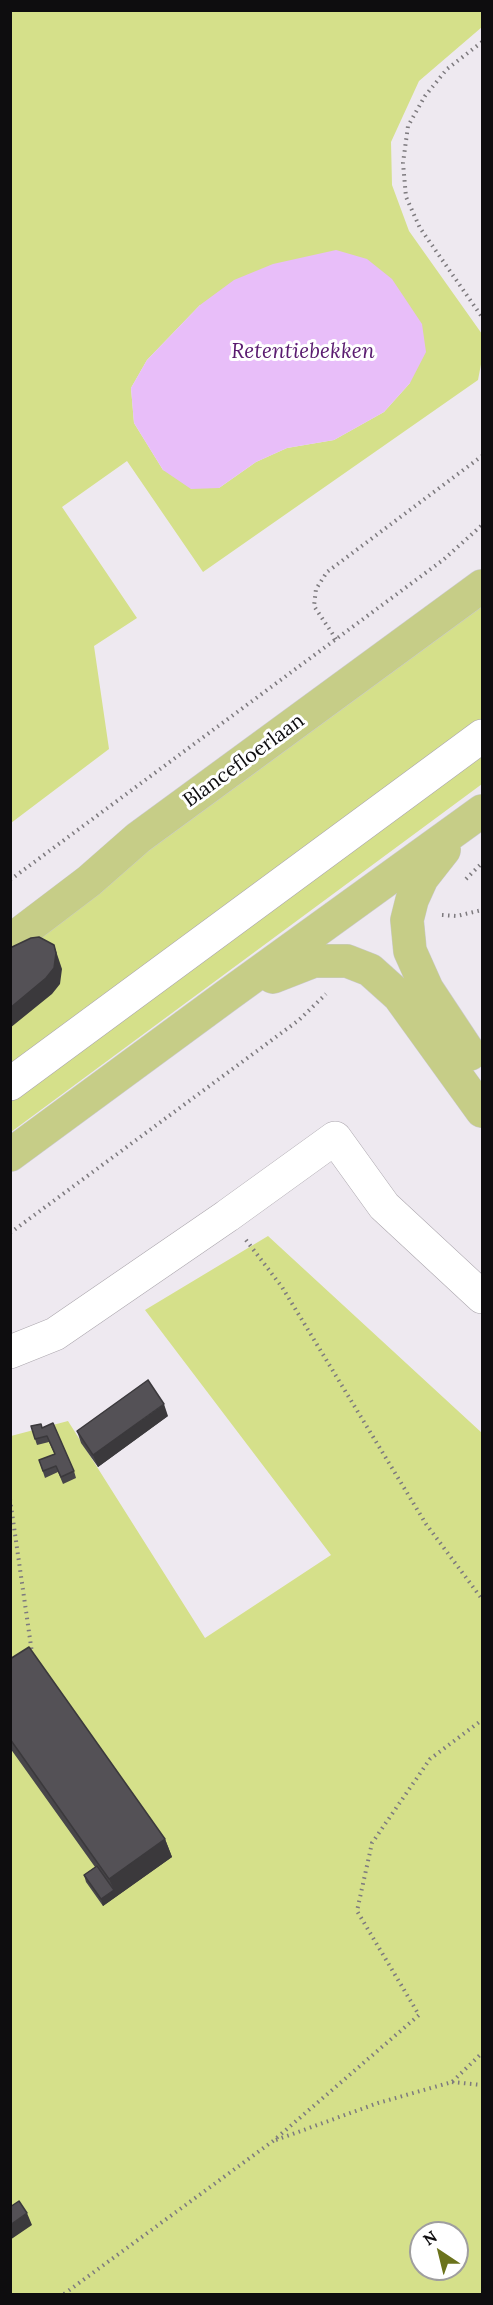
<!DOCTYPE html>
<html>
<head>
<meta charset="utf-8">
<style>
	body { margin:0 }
	#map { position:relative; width:493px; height:2305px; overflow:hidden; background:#eee9f0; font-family:Lora,serif }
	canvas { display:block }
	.frame { position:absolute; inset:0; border:12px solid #0e0d0f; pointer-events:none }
	.north { position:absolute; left:409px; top:2221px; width:60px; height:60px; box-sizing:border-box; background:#fff; border:2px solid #9f9e9f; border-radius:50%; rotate:325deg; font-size:16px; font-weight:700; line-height:24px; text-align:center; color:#0e0d0f }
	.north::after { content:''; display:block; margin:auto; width:21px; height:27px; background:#6b731c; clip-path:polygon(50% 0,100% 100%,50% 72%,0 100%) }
</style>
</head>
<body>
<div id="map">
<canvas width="493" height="2305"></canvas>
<div class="frame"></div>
<div class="north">N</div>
</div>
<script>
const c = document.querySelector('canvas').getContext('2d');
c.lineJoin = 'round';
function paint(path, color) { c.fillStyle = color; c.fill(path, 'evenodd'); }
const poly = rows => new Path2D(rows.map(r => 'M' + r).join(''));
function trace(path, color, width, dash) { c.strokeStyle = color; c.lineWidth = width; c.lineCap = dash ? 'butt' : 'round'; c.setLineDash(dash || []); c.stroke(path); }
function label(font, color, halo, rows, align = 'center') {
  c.font = font + ' Lora,serif'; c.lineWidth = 6; c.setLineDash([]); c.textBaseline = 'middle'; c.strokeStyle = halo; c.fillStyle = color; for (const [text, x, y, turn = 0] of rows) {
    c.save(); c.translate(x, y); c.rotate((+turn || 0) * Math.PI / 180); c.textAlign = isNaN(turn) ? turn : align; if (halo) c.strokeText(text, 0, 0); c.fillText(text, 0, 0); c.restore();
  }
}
paint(poly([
	[10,11,482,11,482,27,419,81,391,142,392,185,409,231,482,334,482,359,478,380,203,572,127,461,62,507,137,618,94,646,109,749,11,823],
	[200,305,410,383,384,412,334,440,287,448,256,462,219,488,163,470,134,423,131,388,147,360],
	[482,603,482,784,11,1132,10,950],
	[268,1236,482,1433,482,2294,11,2294,11,1436,68,1421,205,1638,331,1555,145,1310],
	[421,2233,457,2233,457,2269,421,2269]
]), '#d5e08a');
paint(poly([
	[336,250,367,259,392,279,422,324,426,352,410,383,384,412,334,440,287,448,256,462,219,488,191,489,163,470,134,423,131,388,147,360,200,305,234,280,273,264]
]), '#e8bef9');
const minor = poly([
	[10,1084,482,736],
	[10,1352,55,1334,227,1216,335,1138,384,1206,482,1297]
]);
const major = poly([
	[444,850,422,878,412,900,407,920,410,951,427,989,470,1054],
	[10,941,89,881,138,838,482,586],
	[273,977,314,961,347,961,370,970,399,996,482,1111],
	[10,1155,229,994,482,811]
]);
trace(minor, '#aba6ad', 34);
trace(major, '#cacaca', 34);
trace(poly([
	[482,42,447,69,425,96,408,126,403,163,406,197,420,228,482,317],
	[336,639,314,606,316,589,327,572,482,456],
	[466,879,482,863],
	[10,880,443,560,482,525],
	[442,915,457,916,482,910],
	[10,1233,299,1020,326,994],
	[246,1240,282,1287,426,1524,482,1599],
	[10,1499,32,1653],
	[452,2082,482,2085],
	[276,2140,378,2103,452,2082,482,2053],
	[64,2294,273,2141,419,2015,357,1911,372,1843,430,1759,482,1720]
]), '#7d7a7e', 4, [1.5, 4.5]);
trace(minor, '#fff', 33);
trace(major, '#c6cd87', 33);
paint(poly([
	[168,1416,98,1467,81,1443,77,1431],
	[42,1428,74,1471,76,1478,63,1484,58,1472,45,1478,39,1460,55,1455,49,1442,37,1445,35,1439],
	[10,1659,165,1839,172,1857,103,1906,86,1882,84,1875,95,1867,10,1748]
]), '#48464a');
paint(poly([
	[54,945,62,969,60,984,52,994,10,1028,10,1008],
	[164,1404,168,1416,98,1467,93,1455],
	[165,1839,172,1857,103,1906,101,1899,114,1890,109,1879],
	[27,2213,32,2225,10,2240,10,2225]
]), '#3b393c');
const building = poly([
	[39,937,54,945,56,953,54,968,46,978,10,1008,10,948,31,938,39,937],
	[148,1380,164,1404,93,1455,77,1431,148,1380],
	[53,1423,74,1471,61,1477,56,1466,43,1471,39,1460,55,1454,47,1436,35,1439,31,1426,41,1424,42,1428,53,1423],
	[29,1647,165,1839,109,1879,10,1739,10,1659,29,1647],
	[97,1866,114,1890,101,1899,84,1875,97,1866],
	[19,2201,27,2213,10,2225,10,2207,19,2201]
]);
paint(building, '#545156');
trace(building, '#3b393c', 1.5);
label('20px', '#0e0d0f', '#fff', [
	["Blancefloerlaan",244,761,-36]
]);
label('italic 21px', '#5a1b70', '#fff', [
	["Retentiebekken",303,352]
]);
</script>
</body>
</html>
